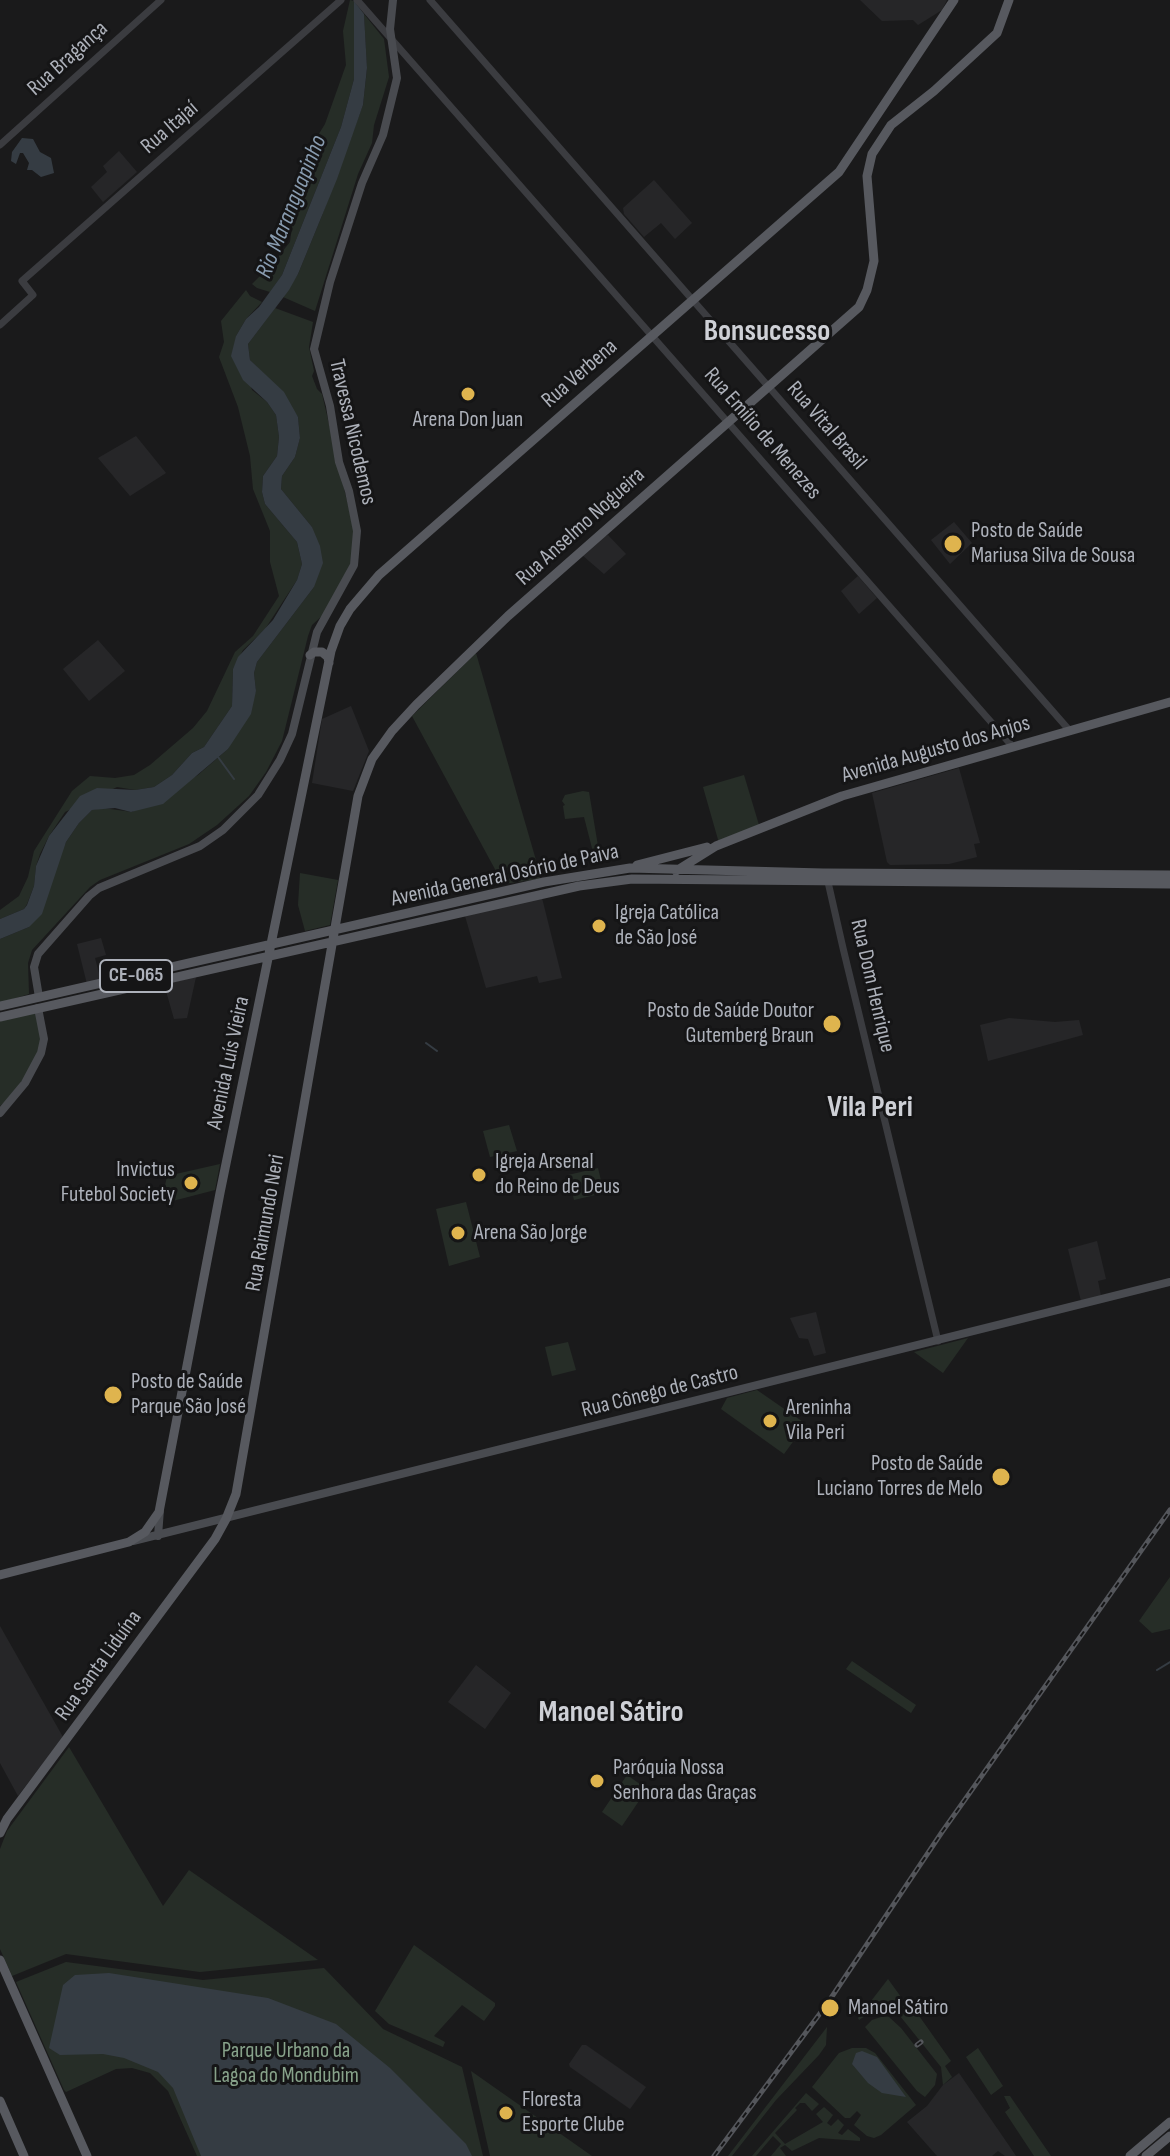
<!DOCTYPE html>
<html>
<head>
<meta charset="utf-8">
<style>
	body { margin:0 }
	canvas { display:block; background:#1a1a1b }
</style>
</head>
<body>
<canvas width="1170" height="2156"></canvas>
<script>
const c = document.querySelector('canvas').getContext('2d');
c.lineJoin = 'round';
function paint(path, color) { c.fillStyle = color; c.fill(path, 'evenodd'); }
const poly = rows => new Path2D(rows.map(r => 'M' + r).join(''));
function trace(path, color, width, dash) { c.strokeStyle = color; c.lineWidth = width; c.lineCap = dash ? 'butt' : 'round'; c.setLineDash(dash || []); c.stroke(path); }
function label(font, color, halo, rows, align = 'center') {
  c.font = font + ' "Sofia Sans Condensed",sans-serif'; c.lineWidth = 6; c.setLineDash([]); c.textBaseline = 'middle'; c.strokeStyle = halo; c.fillStyle = color; for (const [text, x, y, turn = 0] of rows) {
    c.save(); c.translate(x, y); c.rotate((+turn || 0) * Math.PI / 180); c.textAlign = isNaN(turn) ? turn : align; if (halo) c.strokeText(text, 0, 0); c.fillText(text, 0, 0); c.restore();
  }
}
paint(poly([
	[860,0,947,0,942,10,918,25,913,20,882,21],
	[119,151,137,172,103,202,91,187,107,172,103,166],
	[654,180,692,223,675,239,661,223,644,237,624,214,623,208],
	[136,436,166,473,130,496,98,458],
	[954,522,972,543,950,564,931,540],
	[608,535,626,554,604,574,582,555,605,536],
	[858,576,877,598,859,614,841,591],
	[98,640,125,671,89,701,63,669],
	[351,706,369,751,353,791,312,783,322,719],
	[959,768,980,843,974,844,977,857,949,864,890,865,887,862,872,793],
	[542,898,562,978,539,983,537,976,486,988,465,916],
	[101,938,106,955,95,958,101,981,87,984,77,944],
	[196,977,187,1018,174,1019,164,984],
	[1009,1018,1055,1022,1079,1020,1083,1035,988,1061,980,1025],
	[1097,1241,1106,1279,1098,1281,1101,1296,1081,1301,1068,1249],
	[816,1312,826,1353,814,1356,808,1339,799,1338,790,1318],
	[0,1626,63,1737,18,1796,0,1763],
	[476,1665,511,1693,485,1729,448,1702],
	[582,2045,586,2045,646,2087,630,2109,570,2067,569,2064],
	[959,2073,1010,2147,1016,2156,1005,2156,998,2151,992,2156,937,2156,907,2122,927,2106,943,2085]
]), '#262628');
paint(poly([
	[350,0,354,1,354,79,341,127,282,275,270,292,257,288,252,284,274,262,290,242,294,211,305,190,304,167,309,150,325,124,346,65,343,31],
	[364,14,384,39,389,77,374,125,372,143,358,174,315,311,283,297,298,274,321,218,363,105,367,69],
	[246,290,250,296,262,302,246,319,236,336,252,390,267,402,276,415,279,437,277,456,263,476,262,492,265,504,297,542,302,564,297,580,265,629,243,650,233,669,232,706,204,747,192,753,172,775,154,787,135,790,117,787,65,812,49,836,40,854,36,866,34,886,27,904,24,909,0,919,0,910,19,896,28,877,34,851,72,791,90,776,115,778,134,775,150,765,193,728,207,711,235,652,253,636,279,596,270,562,270,531,253,489,250,456,238,407,219,357,224,342,221,321],
	[275,308,313,322,309,347,314,371,312,376,317,389,322,394,354,531,353,559,324,614,312,625,308,636,282,741,266,772,249,796,217,825,189,844,100,880,90,887,32,950,28,963,29,994,0,1003,0,939,29,927,66,842,79,823,92,810,103,808,132,812,198,775,228,749,256,691,254,673,257,662,314,587,312,527,281,489,282,476,295,457,300,438,298,417,266,376,250,360,248,344],
	[476,653,540,874,540,879,503,884,412,716],
	[744,775,759,825,719,843,703,787],
	[583,791,589,792,599,852,593,852,584,817,565,819,563,806,565,805,562,801,565,795],
	[300,873,338,880,330,925,305,931,298,905],
	[38,1012,41,1034,40,1053,12,1096,0,1106,0,1021],
	[509,1125,517,1151,490,1157,483,1131],
	[220,1164,215,1190,165,1203,162,1200,167,1176],
	[598,1168,604,1193,574,1200,568,1175],
	[466,1202,480,1257,449,1266,436,1209],
	[968,1338,943,1373,914,1352],
	[568,1342,576,1370,552,1376,545,1347],
	[757,1390,806,1424,784,1454,721,1409,727,1398],
	[1170,1577,1170,1629,1152,1633,1139,1621],
	[852,1661,916,1705,911,1713,846,1669],
	[69,1747,163,1906,189,1870,318,1960,200,1972,66,1954,12,1976,0,1949,0,1849,7,1831],
	[627,1775,647,1789,622,1826,602,1812],
	[414,1945,495,2003,495,2006,484,2021,462,2005,434,2036,445,2042,443,2047,389,2024,375,2011],
	[66,1962,203,1980,324,1968,383,2029,462,2067,483,2156,197,2156,168,2091,150,2073,132,2068,116,2069,66,2092,64,2090,16,1982],
	[888,1979,914,2015,917,2013,951,2061,945,2066,952,2077,943,2085,941,2067,900,2016,890,2010,883,2010,873,2011,859,2020,858,2018],
	[884,2016,889,2017,901,2028,937,2074,935,2085,925,2097,917,2091,865,2027,872,2020],
	[827,2027,826,2045,819,2055,776,2100,732,2156,728,2156],
	[852,2048,866,2048,875,2053,916,2105,881,2135,874,2138,867,2136,854,2125,861,2115,857,2111,850,2118,845,2118,812,2087,839,2053],
	[978,2048,1003,2086,991,2095,966,2057],
	[471,2071,592,2156,490,2156],
	[806,2093,819,2104,812,2111,805,2103,800,2103,795,2108,797,2110,775,2133,785,2144,823,2122,816,2114,824,2107,833,2115,827,2123,831,2126,838,2119,844,2125,838,2133,842,2135,848,2129,860,2138,860,2141,819,2138,792,2151,785,2145,780,2148,786,2156,771,2156,781,2144,773,2136,756,2156,752,2156],
	[1004,2096,1010,2096,1051,2156,1034,2156,1005,2112,1010,2108]
]), '#262d27');
paint(poly([
	[354,1,364,14,367,68,363,105,337,179,298,274,289,290,248,344,250,360,284,392,298,417,300,438,295,457,282,476,281,489,312,527,320,546,323,563,314,587,257,662,254,673,256,691,251,714,228,749,163,804,131,812,115,808,92,810,79,823,66,842,42,914,29,927,0,939,0,919,24,909,27,905,34,886,36,866,49,836,80,796,97,788,135,790,154,787,172,775,192,753,204,747,232,706,233,669,238,657,273,620,297,580,302,564,297,542,265,504,262,492,263,476,277,456,279,437,276,415,267,402,243,380,231,356,236,336,246,319,259,307,282,275,341,127,354,79],
	[22,138,33,139,40,152,51,158,54,173,41,177,32,170,27,170,29,163,23,153,20,153,16,164,11,161,12,152],
	[109,1973,268,1998,336,2024,390,2068,466,2144,472,2156,201,2156,173,2088,158,2072,124,2058,103,2054,60,2055,49,2048,63,1985,75,1975],
	[862,2051,877,2057,906,2097,882,2093,868,2083,852,2064,856,2053]
]), '#353c43');
trace(poly([
	[218,757,234,779],
	[426,1043,437,1051],
	[1157,1670,1170,1662]
]), '#353c43', 2);
trace(poly([
	[357,0,1013,747],
	[430,0,1070,731],
	[0,145,161,0],
	[0,325,33,295,22,281,341,0],
	[830,876,828,882,843,948,938,1341]
]), '#3b3c40', 7);
trace(poly([
	[39,997,34,967,38,954,89,896,99,888,200,846,223,830,258,795,280,760,292,734,317,632,354,565,357,531,349,491,339,462,330,406,314,349,330,282,362,183,383,135,397,78,390,29,393,0],
	[0,1113,25,1083,41,1053,44,1039,38,1008],
	[158,1536,160,1509],
	[133,1541,1170,1282]
]), '#494b50', 8);
trace(poly([
	[310,655,314,652,322,652,328,657,329,663],
	[637,865,707,847],
	[676,871,716,846,842,796,1170,702],
	[0,1006,544,882,630,868,823,873,1170,875],
	[0,1017,579,886,632,879,1170,884],
	[0,1575,129,1542,145,1532,159,1512,220,1193,331,651,340,626,350,609,379,575,839,172,954,0],
	[0,1833,7,1819,215,1539,226,1519,236,1494,358,796,372,759,392,731,416,705,508,616,859,307,867,290,874,261,867,176,872,154,891,125,934,91,997,33,1009,0],
	[0,1960,87,2156],
	[0,2101,24,2156],
	[1130,2156,1170,2122],
	[1146,2156,1170,2136]
]), '#57595f', 9);
const rail = poly([
	[917,2045,921,2042],
	[714,2156,827,2004,942,1832,1170,1510]
]);
trace(rail, '#54565b', 5);
trace(rail, '#151516', 2, [6]);
for (const [x, y, r, color] of [
	[468,394,8,"#dfb44e"],
	[953,544,10,"#dfb44e"],
	[599,926,8,"#dfb44e"],
	[832,1024,10,"#dfb44e"],
	[479,1175,8,"#dfb44e"],
	[191,1183,8,"#dfb44e"],
	[458,1233,8,"#dfb44e"],
	[113,1395,10,"#dfb44e"],
	[770,1421,8,"#dfb44e"],
	[1001,1477,10,"#dfb44e"],
	[597,1781,8,"#dfb44e"],
	[830,2008,10,"#dfb44e"],
	[506,2113,8,"#dfb44e"]
]) { const dot = new Path2D(); dot.arc(x, y, r, 0, 2 * Math.PI); c.fillStyle = color; c.fill(dot); trace(dot, '#151516', 3); }
for (const [x, y, w] of [
	[136,976,72]
]) { const box = new Path2D(); box.roundRect(x - w / 2, y - 16, w, 32, 6); c.fillStyle = '#151516'; c.fill(box); trace(box, '#adb1ba', 2); }
label('bold 20px', '#adb1ba', null, [
	["CE-065",136,976]
]);
label('22px', '#adb1ba', '#151516', [
	["Rua Bragança",68,59,-42],
	["Rua Itajaí",170,128,-41],
	["Rua Verbena",580,374,-41],
	["Rua Vital Brasil",826,426,49],
	["Travessa Nicodemos",352,432,77],
	["Rua Emílio de Menezes",762,434,49],
	["Rua Anselmo Nogueira",581,527,-42],
	["Avenida Augusto dos Anjos",936,750,-16],
	["Avenida General Osório de Paiva",505,876,-12],
	["Rua Dom Henrique",872,986,77],
	["Avenida Luís Vieira",229,1063,-78],
	["Rua Raimundo Neri",266,1223,-80],
	["Rua Cônego de Castro",660,1392,-14],
	["Rua Santa Liduína",99,1666,-54]
]);
label('22px', '#adb1ba', '#151516', [
	["Arena Don Juan",468,420,"center"],
	["Posto de Saúde",971,531],
	["Mariusa Silva de Sousa",971,556],
	["Igreja Católica",615,913],
	["de São José",615,938],
	["Posto de Saúde Doutor",814,1011,"right"],
	["Gutemberg Braun",814,1036,"right"],
	["Igreja Arsenal",495,1162],
	["do Reino de Deus",495,1187],
	["Invictus",175,1170,"right"],
	["Futebol Society",175,1195,"right"],
	["Arena São Jorge",474,1233],
	["Posto de Saúde",131,1382],
	["Parque São José",131,1407],
	["Areninha",786,1408],
	["Vila Peri",786,1433],
	["Posto de Saúde",983,1464,"right"],
	["Luciano Torres de Melo",983,1489,"right"],
	["Paróquia Nossa",613,1768],
	["Senhora das Graças",613,1793],
	["Manoel Sátiro",848,2008],
	["Floresta",522,2100],
	["Esporte Clube",522,2125]
], 'left');
label('22px', '#87a28a', '#151516', [
	["Parque Urbano da",286,2051],
	["Lagoa do Mondubim",286,2076]
]);
label('italic 24px', '#899cb0', '#151516', [
	["Rio Maranguapinho",292,207,-68]
]);
label('bold 30px', '#ced0d6', '#151516', [
	["Bonsucesso",767,332],
	["Vila Peri",870,1108],
	["Manoel Sátiro",611,1713]
]);
</script>
</body>
</html>
